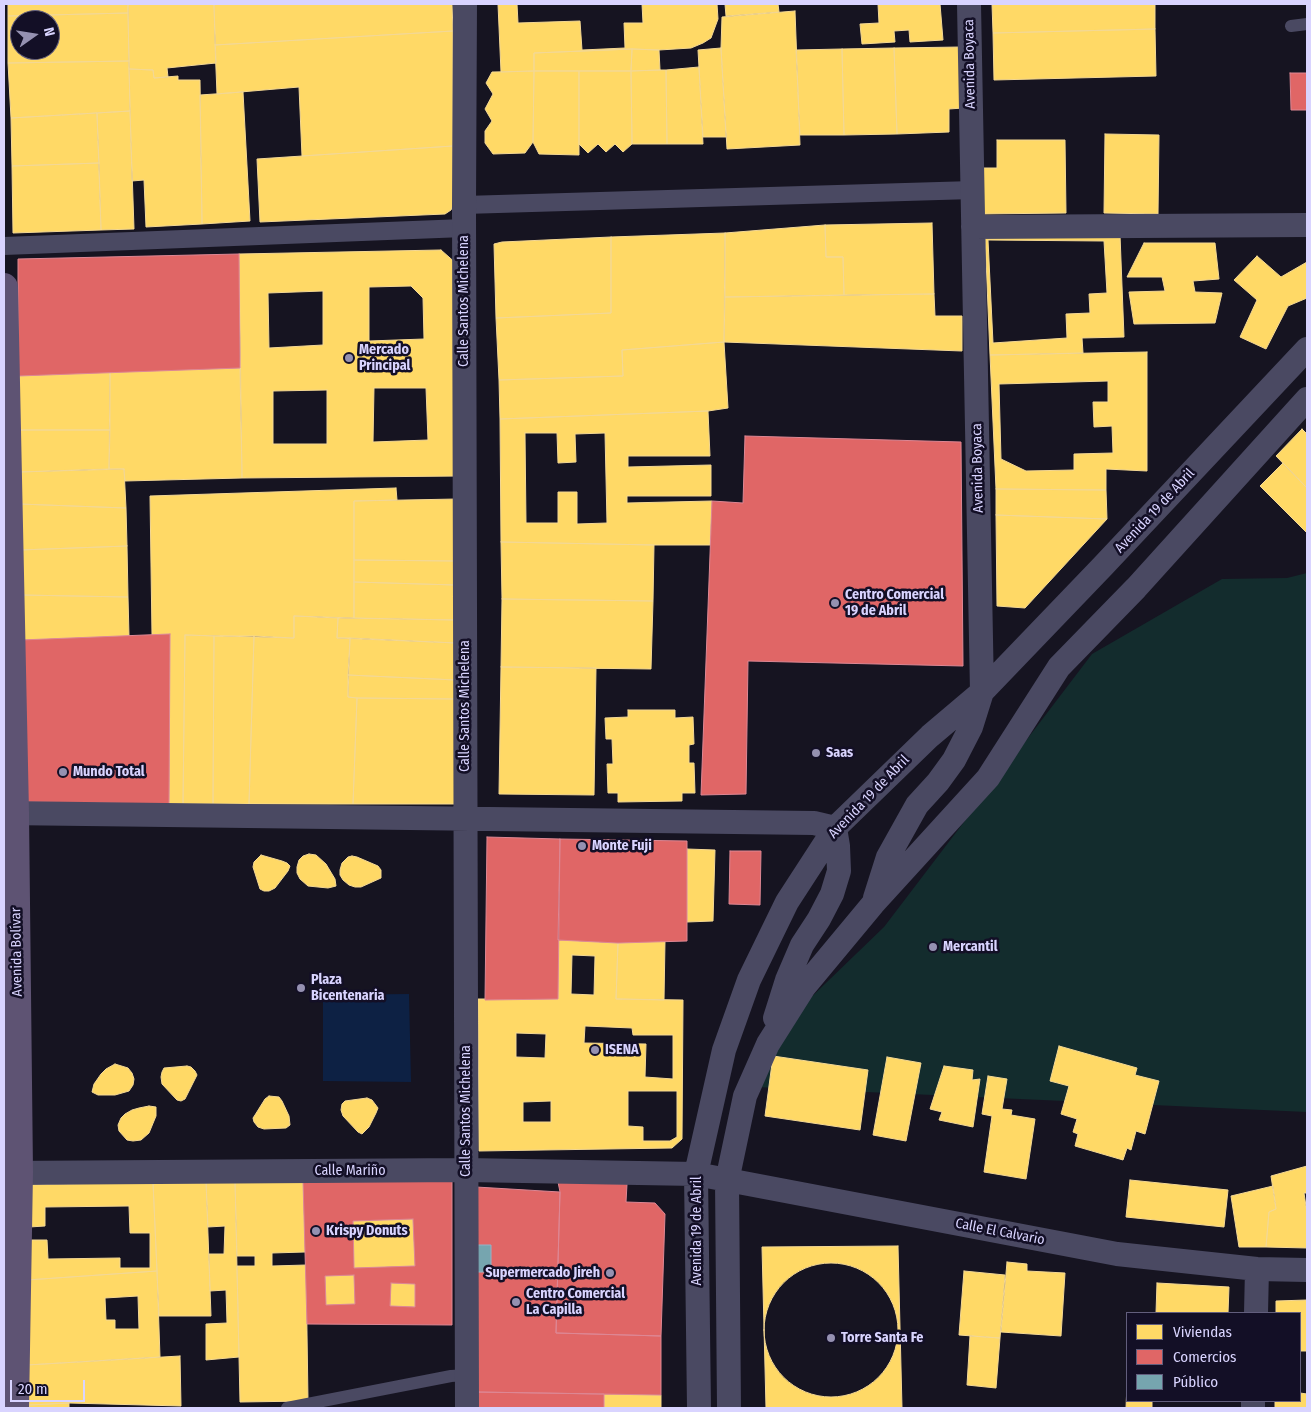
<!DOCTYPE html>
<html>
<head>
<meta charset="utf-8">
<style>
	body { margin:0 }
	#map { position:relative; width:1311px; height:1412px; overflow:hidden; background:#161421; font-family:"Fira Sans Condensed",sans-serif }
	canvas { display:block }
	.frame { position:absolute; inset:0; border:5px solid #d9d4ff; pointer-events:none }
	.legend { position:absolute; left:1126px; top:1312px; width:175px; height:90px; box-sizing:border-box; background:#130f26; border:1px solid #625e7d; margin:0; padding:6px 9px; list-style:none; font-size:15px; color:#d9d4ff }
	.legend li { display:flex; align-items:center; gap:10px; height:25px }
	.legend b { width:25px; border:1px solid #625e7d }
	.north { position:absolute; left:10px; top:10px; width:50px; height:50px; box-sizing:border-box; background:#130f26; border:1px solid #625e7d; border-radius:50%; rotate:77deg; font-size:14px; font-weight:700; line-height:20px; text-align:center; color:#d9d4ff }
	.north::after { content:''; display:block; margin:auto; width:18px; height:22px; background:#9591b1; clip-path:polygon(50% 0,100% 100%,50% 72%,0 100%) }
	.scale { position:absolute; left:10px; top:1380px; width:75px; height:22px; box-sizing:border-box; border:2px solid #d9d4ff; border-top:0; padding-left:6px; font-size:15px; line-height:18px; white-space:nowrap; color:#d9d4ff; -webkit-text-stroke:4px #130f26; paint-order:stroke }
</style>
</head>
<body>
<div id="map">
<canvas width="1311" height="1412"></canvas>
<div class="frame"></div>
<ul class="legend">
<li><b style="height:14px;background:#ffd966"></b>Viviendas</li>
<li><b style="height:14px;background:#e06666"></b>Comercios</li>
<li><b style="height:14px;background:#76a5af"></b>Público</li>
</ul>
<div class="north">N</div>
<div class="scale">20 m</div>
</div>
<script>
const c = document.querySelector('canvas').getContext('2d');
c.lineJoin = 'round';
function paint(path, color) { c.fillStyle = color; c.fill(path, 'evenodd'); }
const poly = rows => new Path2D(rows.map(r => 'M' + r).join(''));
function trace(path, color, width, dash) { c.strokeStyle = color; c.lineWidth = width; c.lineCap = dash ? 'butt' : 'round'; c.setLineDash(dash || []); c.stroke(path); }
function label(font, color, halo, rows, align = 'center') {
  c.font = font + ' "Fira Sans Condensed",sans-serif'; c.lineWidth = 5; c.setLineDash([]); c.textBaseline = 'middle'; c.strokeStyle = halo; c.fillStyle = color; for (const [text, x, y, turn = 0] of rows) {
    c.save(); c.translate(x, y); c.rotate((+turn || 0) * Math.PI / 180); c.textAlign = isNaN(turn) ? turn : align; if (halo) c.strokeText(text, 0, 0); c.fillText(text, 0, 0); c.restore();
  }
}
paint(poly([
	[1307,573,1307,1112,756,1087,773,1034,884,927,1092,654,1222,579,1287,578]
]), '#132c2d');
paint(poly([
	[409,994,411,1082,323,1081,323,995]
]), '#0d2144');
const homes = poly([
	[8,4,128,4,128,13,8,16,8,4],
	[128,4,214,4,216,63,167,68,168,77,154,78,153,70,129,69,128,4],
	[214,4,452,4,453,31,215,45,214,4],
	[498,4,717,4,718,19,711,38,703,43,691,48,659,50,632,49,534,53,534,71,501,72,498,4],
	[517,4,642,4,643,23,624,23,625,48,582,50,580,21,518,23,517,4],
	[725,4,778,4,779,12,726,16,725,4],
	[878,4,940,4,943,40,910,42,909,30,894,31,895,42,862,44,860,24,879,23,878,4],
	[992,4,1155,4,1155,29,993,33,992,4],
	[795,11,800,145,727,149,721,48,722,17,795,11],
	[128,13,129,61,8,63,8,16,128,13],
	[20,20,50,20,50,50,20,50,20,20],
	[1155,29,1156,76,994,80,993,33,1155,29],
	[453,31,453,146,302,156,299,87,217,94,215,45,453,31],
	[961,47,963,108,949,109,949,132,897,134,894,48,961,47],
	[721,48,726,137,703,137,698,50,721,48],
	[894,48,897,134,844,135,842,49,894,48],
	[632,49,659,50,660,70,631,71,632,49],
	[632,49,631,71,534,71,534,53,632,49],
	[842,49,844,135,800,135,796,50,842,49],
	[129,61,130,111,11,118,8,63,129,61],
	[699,67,703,144,667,144,666,70,699,67],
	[129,69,153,70,154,78,178,76,178,80,200,80,202,224,146,227,144,180,132,181,129,69],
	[660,70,666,70,667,144,632,144,631,71,660,70],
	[534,71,533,142,525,153,493,154,485,143,485,131,492,121,485,109,493,94,486,83,492,72,534,71],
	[534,71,579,71,579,155,539,154,533,142,534,71],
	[579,71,631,71,632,144,623,152,615,144,606,152,598,144,588,153,579,144,579,71],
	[243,92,250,221,202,224,200,95,243,92],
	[130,111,134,229,101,230,97,113,130,111],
	[97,113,99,163,12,166,11,118,97,113],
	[1105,134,1159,135,1158,214,1104,213,1105,134],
	[997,140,1065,140,1066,213,981,214,981,168,997,168,997,140],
	[453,146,453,205,451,210,445,214,260,222,257,159,453,146],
	[99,163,101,230,13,233,12,166,99,163],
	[932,223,934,294,844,295,843,257,826,257,825,225,932,223],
	[825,225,826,257,843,257,844,295,725,297,725,233,825,225],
	[725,233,724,342,622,350,623,376,499,380,496,318,611,313,611,237,725,233],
	[1120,235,1124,337,1082,338,1083,353,990,355,985,236,1120,235],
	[611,237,611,313,496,318,494,244,502,242,611,237],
	[988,240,1104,241,1107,293,1089,294,1090,313,1066,314,1067,338,993,343,988,240],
	[1144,243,1215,243,1219,279,1193,281,1195,292,1222,293,1215,323,1134,324,1129,292,1165,291,1162,277,1127,277,1144,243],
	[441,250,458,265,460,476,242,478,239,254,441,250],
	[411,286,423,298,424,339,369,341,369,287,411,286],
	[323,291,323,345,269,348,268,293,323,291],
	[374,388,426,388,428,440,373,442,374,388],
	[327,390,327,444,273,444,273,391,327,390],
	[1257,256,1281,277,1307,262,1307,298,1288,306,1266,349,1240,337,1257,300,1234,280,1257,256],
	[77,265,105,265,107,367,79,367,79,341,61,341,62,368,24,369,22,267,60,267,61,289,78,289,77,265],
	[934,294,935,316,962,316,962,351,724,342,725,297,934,294],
	[724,342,728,408,708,411,500,419,499,380,623,376,622,350,724,342],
	[1147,352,1147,471,1106,469,1106,490,996,489,990,355,1147,352],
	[240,368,242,478,125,481,124,469,109,469,110,372,240,368],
	[110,372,110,430,20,430,18,376,110,372],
	[1108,381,1108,402,1093,402,1094,427,1112,426,1113,453,1074,454,1074,470,1026,471,1001,459,999,384,1108,381],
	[708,411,710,456,628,456,628,467,711,465,711,496,627,496,627,503,712,501,710,545,654,545,501,542,500,419,708,411],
	[1302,429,1307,434,1307,488,1276,456,1302,429],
	[20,430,110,430,109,469,19,472,20,430],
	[525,433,557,433,558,463,576,462,575,434,605,433,607,523,577,524,577,492,558,492,558,523,526,523,525,433],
	[1283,463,1307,488,1307,533,1260,486,1283,463],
	[124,469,126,508,19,504,19,472,124,469],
	[396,488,397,500,354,501,354,618,294,616,294,638,185,635,183,804,169,804,170,634,152,635,150,496,396,488],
	[996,489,1106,490,1107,519,996,515,996,489],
	[457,499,456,561,354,560,354,501,457,499],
	[19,504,126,508,127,546,20,550,19,504],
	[996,515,1107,519,1025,608,997,606,996,515],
	[501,542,654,545,653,601,502,599,501,542],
	[127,546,128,597,21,595,20,550,127,546],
	[354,560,456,561,455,585,354,582,354,560],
	[354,582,455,585,456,620,354,618,354,582],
	[21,595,128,597,129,636,21,640,21,595],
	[502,599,653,601,651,669,501,667,502,599],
	[294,616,338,618,337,638,350,638,348,697,357,698,353,804,249,804,254,636,294,638,294,616],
	[338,618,456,620,456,643,337,638,338,618],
	[185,635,214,636,213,804,183,804,185,635],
	[214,636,254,636,249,804,213,804,214,636],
	[350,638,456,643,456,680,348,675,350,638],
	[501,667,596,668,594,795,499,794,501,667],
	[348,675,456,680,456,699,357,698,348,697,348,675],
	[357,698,456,699,456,804,353,804,357,698],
	[628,710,675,710,675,718,693,717,694,744,689,745,689,763,694,763,695,793,682,793,682,801,618,802,618,793,608,793,607,764,613,764,612,739,606,739,605,718,628,717,628,710],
	[687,849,715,850,713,921,687,922,687,849],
	[309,854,316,855,326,864,335,879,336,886,328,888,308,886,300,879,297,873,297,867,299,860,303,856,309,854],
	[261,855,282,861,287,863,290,866,288,871,275,888,269,891,264,891,260,889,253,867,254,862,261,855],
	[352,856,357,857,378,866,381,870,381,878,361,887,355,887,349,885,343,880,340,875,340,870,342,863,348,857,352,856],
	[558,940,618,943,616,999,683,1000,682,1139,672,1148,479,1151,478,999,558,999,558,940],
	[572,955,595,956,594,995,571,994,572,955],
	[585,1026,632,1028,633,1035,673,1035,673,1079,645,1077,646,1044,584,1043,585,1026],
	[516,1033,546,1034,545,1058,516,1057,516,1033],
	[628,1091,677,1091,677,1137,670,1141,643,1141,643,1127,628,1126,628,1091],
	[551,1101,551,1122,523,1122,523,1102,551,1101],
	[665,941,664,1000,616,999,618,943,665,941],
	[1059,1046,1137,1068,1135,1075,1159,1081,1145,1134,1136,1131,1131,1150,1127,1148,1123,1160,1075,1146,1078,1134,1073,1132,1077,1119,1061,1114,1069,1086,1050,1081,1059,1046],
	[773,1056,868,1070,860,1130,765,1116,773,1056],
	[887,1057,921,1063,906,1141,873,1135,887,1057],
	[115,1064,128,1068,132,1073,134,1079,133,1085,129,1091,115,1095,98,1095,92,1092,94,1084,101,1074,106,1069,115,1064],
	[187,1066,191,1067,195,1071,197,1075,185,1099,181,1101,177,1100,162,1084,161,1077,162,1072,164,1068,187,1066],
	[944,1066,973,1070,972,1080,980,1079,973,1127,939,1120,942,1112,930,1109,944,1066],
	[988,1076,1007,1079,1002,1109,1012,1110,1011,1115,1035,1119,1026,1179,984,1172,992,1116,982,1114,988,1076],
	[269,1096,279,1097,282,1101,289,1116,290,1125,286,1128,264,1129,258,1127,254,1122,253,1118,255,1115,265,1099,269,1096],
	[367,1098,372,1100,378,1108,376,1113,369,1127,362,1134,358,1132,343,1116,341,1110,342,1104,345,1101,367,1098],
	[149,1106,156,1107,156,1116,149,1133,141,1140,133,1141,127,1140,119,1131,118,1125,121,1118,125,1114,132,1110,139,1108,149,1106],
	[1307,1166,1307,1193,1304,1193,1307,1213,1307,1248,1266,1247,1269,1212,1276,1209,1271,1176,1307,1166],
	[235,1180,303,1180,305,1252,272,1253,272,1266,306,1265,308,1401,240,1402,237,1266,255,1266,255,1256,237,1256,235,1180],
	[235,1180,239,1357,206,1360,206,1324,227,1323,226,1290,210,1291,209,1254,224,1254,225,1226,208,1227,206,1181,235,1180],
	[1130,1180,1228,1190,1224,1227,1126,1217,1130,1180],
	[206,1181,211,1316,159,1316,153,1182,206,1181],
	[153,1182,157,1271,27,1280,26,1185,153,1182],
	[1273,1186,1276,1209,1269,1212,1266,1247,1239,1247,1231,1196,1273,1186],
	[129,1206,130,1233,150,1233,150,1268,120,1268,120,1258,48,1259,47,1240,30,1240,29,1227,45,1226,45,1207,129,1206],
	[413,1219,415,1266,354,1268,353,1221,413,1219],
	[898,1246,902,1408,766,1408,762,1247,898,1246],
	[1007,1262,1027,1264,1027,1271,1065,1273,1061,1336,1001,1332,1007,1262],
	'764 1330a67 67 0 1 1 134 0a67 67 0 1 1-134 0Z',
	[157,1271,160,1357,27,1365,27,1280,157,1271],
	[138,1296,139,1329,115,1329,115,1320,106,1320,105,1298,138,1296],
	[964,1271,1005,1275,1000,1338,959,1335,964,1271],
	[354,1275,355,1304,326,1305,325,1276,354,1275],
	[391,1283,415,1284,415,1307,390,1306,391,1283],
	[1157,1283,1229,1287,1228,1313,1156,1313,1157,1283],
	[1307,1300,1307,1351,1300,1351,1300,1313,1276,1313,1276,1301,1307,1300],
	[970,1336,1000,1338,996,1388,967,1385,970,1336],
	[180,1356,181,1406,69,1403,29,1405,27,1365,180,1356],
	[1127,1384,1127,1401,1152,1401,1152,1408,1126,1408,1127,1384],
	[1300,1393,1307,1394,1307,1408,1275,1408,1275,1401,1300,1401,1300,1393],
	[604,1394,661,1395,661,1408,604,1408,604,1394],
	[69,1403,69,1408,29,1408,29,1405,69,1403]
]);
paint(homes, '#ffd966');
trace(homes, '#f4d894', 1);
const shops = poly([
	[1290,73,1307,73,1307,110,1291,110,1290,73],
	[239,254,240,368,18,376,18,259,239,254],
	[745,436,961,442,963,666,748,661,746,794,701,795,712,501,743,503,745,436],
	[170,634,169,804,24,802,21,640,170,634],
	[487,837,560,839,558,999,485,1000,487,837],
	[560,839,687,841,687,941,618,943,558,940,560,839],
	[730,851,761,851,760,905,729,904,730,851],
	[303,1180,452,1181,452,1325,307,1324,303,1180],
	[413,1219,415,1266,354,1268,353,1221,413,1219],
	[354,1275,355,1304,326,1305,325,1276,354,1275],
	[391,1283,415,1284,415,1307,390,1306,391,1283],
	[558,1182,627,1184,626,1202,655,1203,665,1214,661,1336,556,1333,560,1192,558,1182],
	[476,1187,560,1192,556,1333,661,1336,661,1395,476,1392,476,1187],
	[476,1392,604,1394,604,1408,476,1408,476,1392]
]);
paint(shops, '#e06666');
trace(shops, '#de8794', 1);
const public = poly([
	[476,1245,491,1245,491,1272,476,1272,476,1245]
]);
paint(public, '#76a5af');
trace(public, '#94b3c7', 1);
trace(poly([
	[1291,26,1307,24],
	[287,1408,451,1376,467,1375]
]), '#4a4962', 12);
trace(poly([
	[464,205,973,190],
	[4,246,464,228]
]), '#4a4962', 18);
trace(poly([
	[465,4,464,205,467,1408],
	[973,227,1307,225],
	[4,813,814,823,835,828,838,846,839,871,832,894,819,919,802,945,787,980,775,1018],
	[875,898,888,857,917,805,938,782,954,760,971,727,982,692,969,4],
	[4,1173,466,1170,696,1174,1117,1254,1257,1269,1307,1270],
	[1256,1313,1257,1269],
	[699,1408,696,1174,724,1050,749,980,787,902,835,828,930,736,982,692,1103,566,1307,349],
	[729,1408,727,1181,745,1096,768,1044,804,987,873,904,988,778,1059,667,1136,588,1307,399],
	[1253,1408,1253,1401]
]), '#4a4962', 24);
trace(poly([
	[4,287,15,813,19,1172,15,1408]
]), '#5e5373', 28);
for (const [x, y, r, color] of [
	[349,358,5,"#9591b1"],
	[835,603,5,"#9591b1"],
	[816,753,5,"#9591b1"],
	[63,772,5,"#9591b1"],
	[582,846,5,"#9591b1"],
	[933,947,5,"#9591b1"],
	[301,988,5,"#9591b1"],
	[595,1050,5,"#9591b1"],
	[316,1231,5,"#9591b1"],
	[610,1273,5,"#9591b1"],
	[516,1302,5,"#9591b1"],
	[831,1338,5,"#9591b1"]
]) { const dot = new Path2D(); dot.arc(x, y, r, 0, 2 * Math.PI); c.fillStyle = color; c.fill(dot); trace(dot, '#130f26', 2); }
label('14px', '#d9d4ff', '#130f26', [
	["Avenida Boyaca",970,64,-91],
	["Calle Santos Michelena",464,301,-90],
	["Avenida Boyaca",978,468,-91],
	["Avenida 19 de Abril",1155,511,-47],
	["Calle Santos Michelena",465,706,-90],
	["Avenida 19 de Abril",869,797,-46],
	["Avenida Bolívar",17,952,-91],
	["Calle Santos Michelena",466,1111,-90],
	["Calle Mariño",350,1171],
	["Avenida 19 de Abril",697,1231,-90],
	["Calle El Calvario",1000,1232,11]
]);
label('bold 14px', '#d9d4ff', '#130f26', [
	["Mercado",359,350],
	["Principal",359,366],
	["Centro Comercial",845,595],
	["19 de Abril",845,611],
	["Saas",826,753],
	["Mundo Total",73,772],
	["Monte Fuji",592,846],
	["Mercantil",943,947],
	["Plaza",311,980],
	["Bicentenaria",311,996],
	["ISENA",605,1050],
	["Krispy Donuts",326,1231],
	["Supermercado Jireh",600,1273,"right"],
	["Centro Comercial",526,1294],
	["La Capilla",526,1310],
	["Torre Santa Fe",841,1338]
], 'left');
</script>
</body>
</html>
